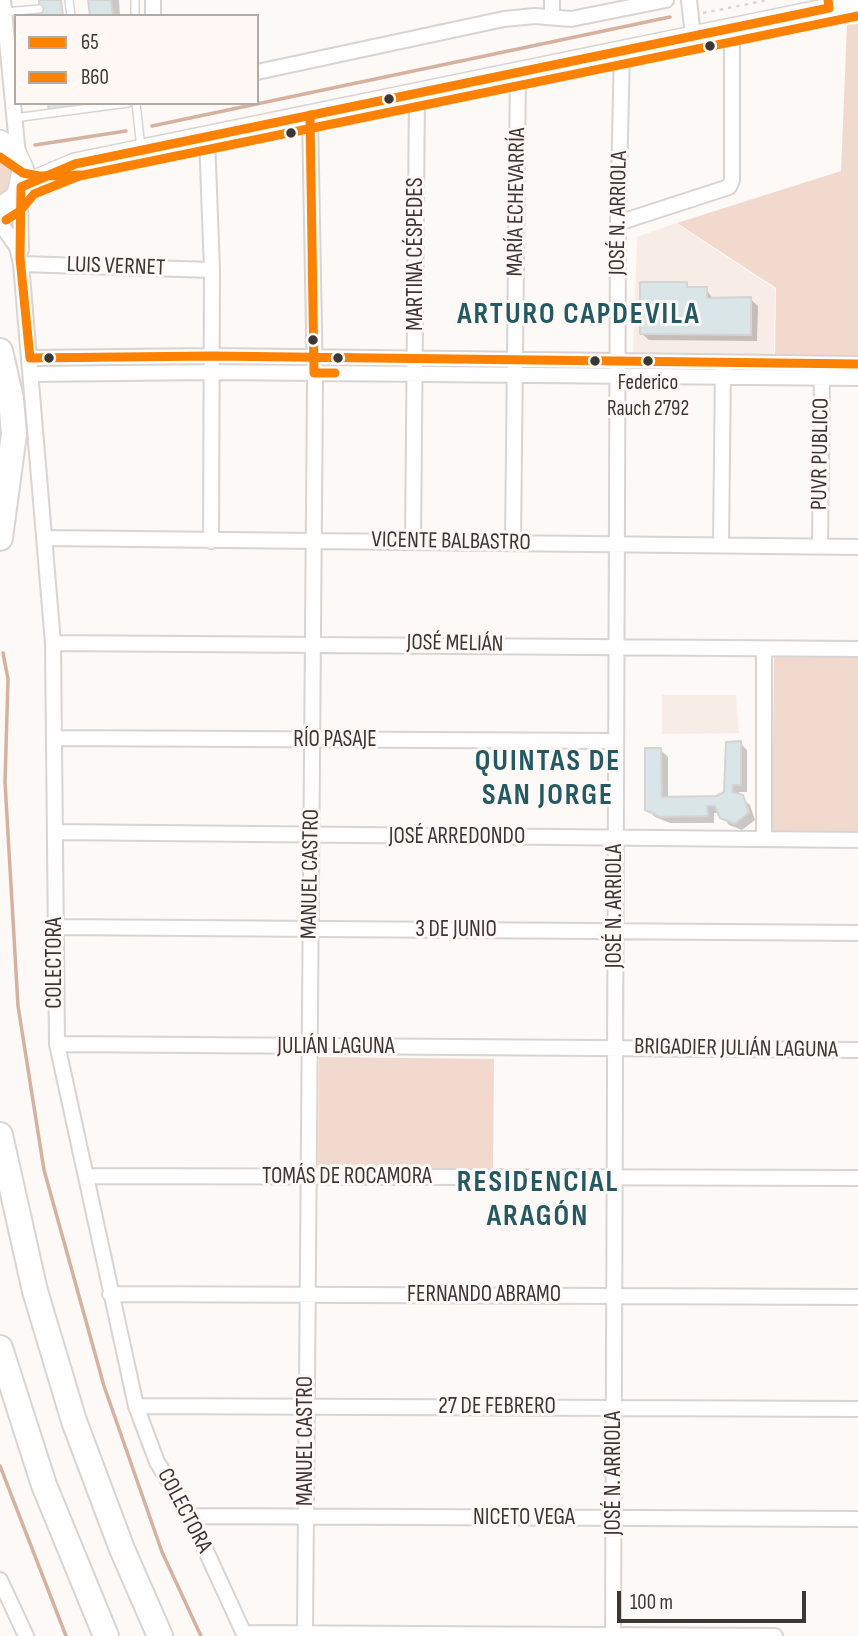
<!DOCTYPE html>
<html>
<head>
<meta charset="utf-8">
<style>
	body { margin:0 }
	#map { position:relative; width:858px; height:1636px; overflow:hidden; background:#fdf9f7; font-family:"Sofia Sans Condensed",sans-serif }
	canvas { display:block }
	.legend { position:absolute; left:14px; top:14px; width:245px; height:91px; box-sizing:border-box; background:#fff8f5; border:2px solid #b1aba8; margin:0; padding:9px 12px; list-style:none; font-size:21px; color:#3b3735 }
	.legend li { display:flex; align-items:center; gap:14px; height:35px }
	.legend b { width:35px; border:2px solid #b1aba8 }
	.scale { position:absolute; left:617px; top:1591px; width:189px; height:32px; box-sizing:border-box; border:4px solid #3b3735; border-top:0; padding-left:9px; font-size:21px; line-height:24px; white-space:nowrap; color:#3b3735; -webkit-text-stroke:5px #fff8f5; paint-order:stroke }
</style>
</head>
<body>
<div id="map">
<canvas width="858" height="1636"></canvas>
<ul class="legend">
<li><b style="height:9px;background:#ff8100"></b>65</li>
<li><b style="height:9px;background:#ff8100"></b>B60</li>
</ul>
<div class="scale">100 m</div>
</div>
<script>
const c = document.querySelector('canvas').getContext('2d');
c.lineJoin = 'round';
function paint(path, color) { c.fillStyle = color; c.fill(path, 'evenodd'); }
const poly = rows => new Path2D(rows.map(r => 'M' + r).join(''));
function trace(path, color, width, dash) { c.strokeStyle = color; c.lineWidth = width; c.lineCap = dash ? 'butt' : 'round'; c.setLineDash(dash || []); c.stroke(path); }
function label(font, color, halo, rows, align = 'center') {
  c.font = font + ' "Sofia Sans Condensed",sans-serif'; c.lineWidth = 6; c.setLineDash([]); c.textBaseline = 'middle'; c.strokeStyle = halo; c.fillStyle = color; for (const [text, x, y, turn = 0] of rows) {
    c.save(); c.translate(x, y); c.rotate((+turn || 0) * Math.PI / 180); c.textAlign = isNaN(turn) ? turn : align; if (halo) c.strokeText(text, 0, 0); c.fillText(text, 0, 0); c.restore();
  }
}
paint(poly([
	[676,223,775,289,774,355,633,354,637,237],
	[662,695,736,695,739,733,662,734]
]), '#f8ece6');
paint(poly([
	[858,24,858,356,775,355,776,288,677,223,841,171,847,25],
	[0,150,13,165,13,185,0,199],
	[774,654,858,656,858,835,772,836],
	[319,1057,494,1059,493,1171,318,1169]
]), '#f2d9ce');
paint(poly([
	[90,0,119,0,120,16,92,16],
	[686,284,691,289,706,289,713,299,750,299,758,306,757,341,649,340,641,333],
	[740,743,747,750,747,792,739,792,739,796,750,805,755,820,742,830,729,825,720,813,714,813,714,823,670,823,655,817,647,809,661,750,668,757,668,799,716,798,726,793]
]), '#0003');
trace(poly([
	[152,126,670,17],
	[35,145,126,131],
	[3,653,8,679,5,782,18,1006,44,1170,104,1386,162,1552,201,1636],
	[0,1466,66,1636]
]), '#d7b1a0', 3.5);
const building = poly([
	[39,0,61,0,63,16,40,16,39,0],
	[88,0,111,0,113,16,90,16,88,0],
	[48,103,70,103,71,109,49,112,48,103],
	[640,282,687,282,687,287,707,287,707,298,751,297,751,335,640,334,640,282],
	[741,741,741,785,733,785,732,792,743,795,749,812,735,824,720,818,715,806,707,806,708,816,661,817,645,810,645,748,661,748,662,797,716,796,724,792,726,742,741,741]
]);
paint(building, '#d9e5e6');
trace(building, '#d4d4d4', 2);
const service = poly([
	[69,0,71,16],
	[135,0,135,16],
	[5,12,39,9],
	[136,103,141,148],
	[14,118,128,103]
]);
const minor = poly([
	[3,0,18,155],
	[689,0,693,36],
	[153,16,153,0],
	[552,17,552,0],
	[257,72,504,19,535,16,571,19,666,0],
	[207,137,212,270,211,541],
	[20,192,21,250],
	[0,223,17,247,21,264,53,643,57,1044,136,1406,157,1462,190,1516,245,1636],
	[618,223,729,187,732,180,732,29],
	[21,264,212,270],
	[30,358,212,356,858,364],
	[31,374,212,372,858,378],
	[45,538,858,547],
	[413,542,417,92],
	[513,543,518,70],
	[721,545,723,368],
	[820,546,822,369],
	[53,643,858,649],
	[55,738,615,741],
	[55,832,858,840],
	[764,839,764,649],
	[54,927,858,933],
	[57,1044,858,1050],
	[87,1176,858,1178],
	[110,1294,858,1297],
	[136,1406,858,1409],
	[190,1516,858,1519],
	[0,1580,26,1636],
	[244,1633,775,1636],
	[305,1633,315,383,310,115],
	[613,1636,618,223,622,51]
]);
const primary = poly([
	[0,141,14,150,23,170,18,195,0,209],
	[21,187,75,164,858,3]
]);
const motorway = poly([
	[0,351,11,399,14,434,0,538],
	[0,1135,35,1291,74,1421,122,1549,160,1636],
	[0,1348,44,1485,106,1636]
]);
trace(service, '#d8d4d2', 10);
trace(minor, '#d8d4d2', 18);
trace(primary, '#d8d4d2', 24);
trace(motorway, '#d8d4d2', 28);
trace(poly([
	[703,13,768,0]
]), '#d9d8d8', 2.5, [3.5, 5]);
trace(service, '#fffefe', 7);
trace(minor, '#fffefe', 14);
trace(primary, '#fffefe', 21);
trace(motorway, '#fffefe', 24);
trace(poly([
	[828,0,829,8,75,164,21,187,20,258,30,358,212,356,858,364],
	[310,115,314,373,335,373]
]), '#ff8100', 9);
trace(poly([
	[0,157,23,173,39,176,80,175],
	[6,220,20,211,34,194,79,176,858,16]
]), '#ff8100', 9);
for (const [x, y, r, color] of [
	[710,46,6,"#3b3735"],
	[389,99,6,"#3b3735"],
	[291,133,6,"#3b3735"],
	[313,340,6,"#3b3735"],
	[49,358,6,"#3b3735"],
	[338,358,6,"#3b3735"],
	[595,361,6,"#3b3735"],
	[648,361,6,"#3b3735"]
]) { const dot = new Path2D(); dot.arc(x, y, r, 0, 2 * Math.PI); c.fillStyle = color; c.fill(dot); trace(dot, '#fff8f5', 2.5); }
label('21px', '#3b3735', '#fff8f5', [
	["Federico",648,384],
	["Rauch 2792",648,410]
]);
label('23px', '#3b3735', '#fff8f5', [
	["MARÍA ECHEVARRÍA",517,202,-89],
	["JOSÉ N. ARRIOLA",619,213,-89],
	["MARTINA CÉSPEDES",416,254,-90],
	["LUIS VERNET",116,267,2],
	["PUVR PUBLICO",821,454,-89],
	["VICENTE BALBASTRO",451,542,1],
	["JOSÉ MELIÁN",455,644,1],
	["RÍO PASAJE",335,740],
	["JOSÉ ARREDONDO",457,837],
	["MANUEL CASTRO",311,874,-89],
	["JOSÉ N. ARRIOLA",615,906,-90],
	["3 DE JUNIO",456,930],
	["COLECTORA",55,963,-90],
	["JULIÁN LAGUNA",336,1047],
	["BRIGADIER JULIÁN LAGUNA",736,1049,1],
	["TOMÁS DE ROCAMORA",347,1177],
	["FERNANDO ABRAMO",484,1295],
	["27 DE FEBRERO",497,1407],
	["MANUEL CASTRO",306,1441,-90],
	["JOSÉ N. ARRIOLA",614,1473,-90],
	["COLECTORA",184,1511,62],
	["NICETO VEGA",524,1518]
]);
c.letterSpacing = '2px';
label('bold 30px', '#215a63', '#fff8f5', [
	["ARTURO CAPDEVILA",579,315],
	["QUINTAS DE",548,762],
	["SAN JORGE",548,796],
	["RESIDENCIAL",538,1183],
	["ARAGÓN",538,1217]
]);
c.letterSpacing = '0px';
</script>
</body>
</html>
